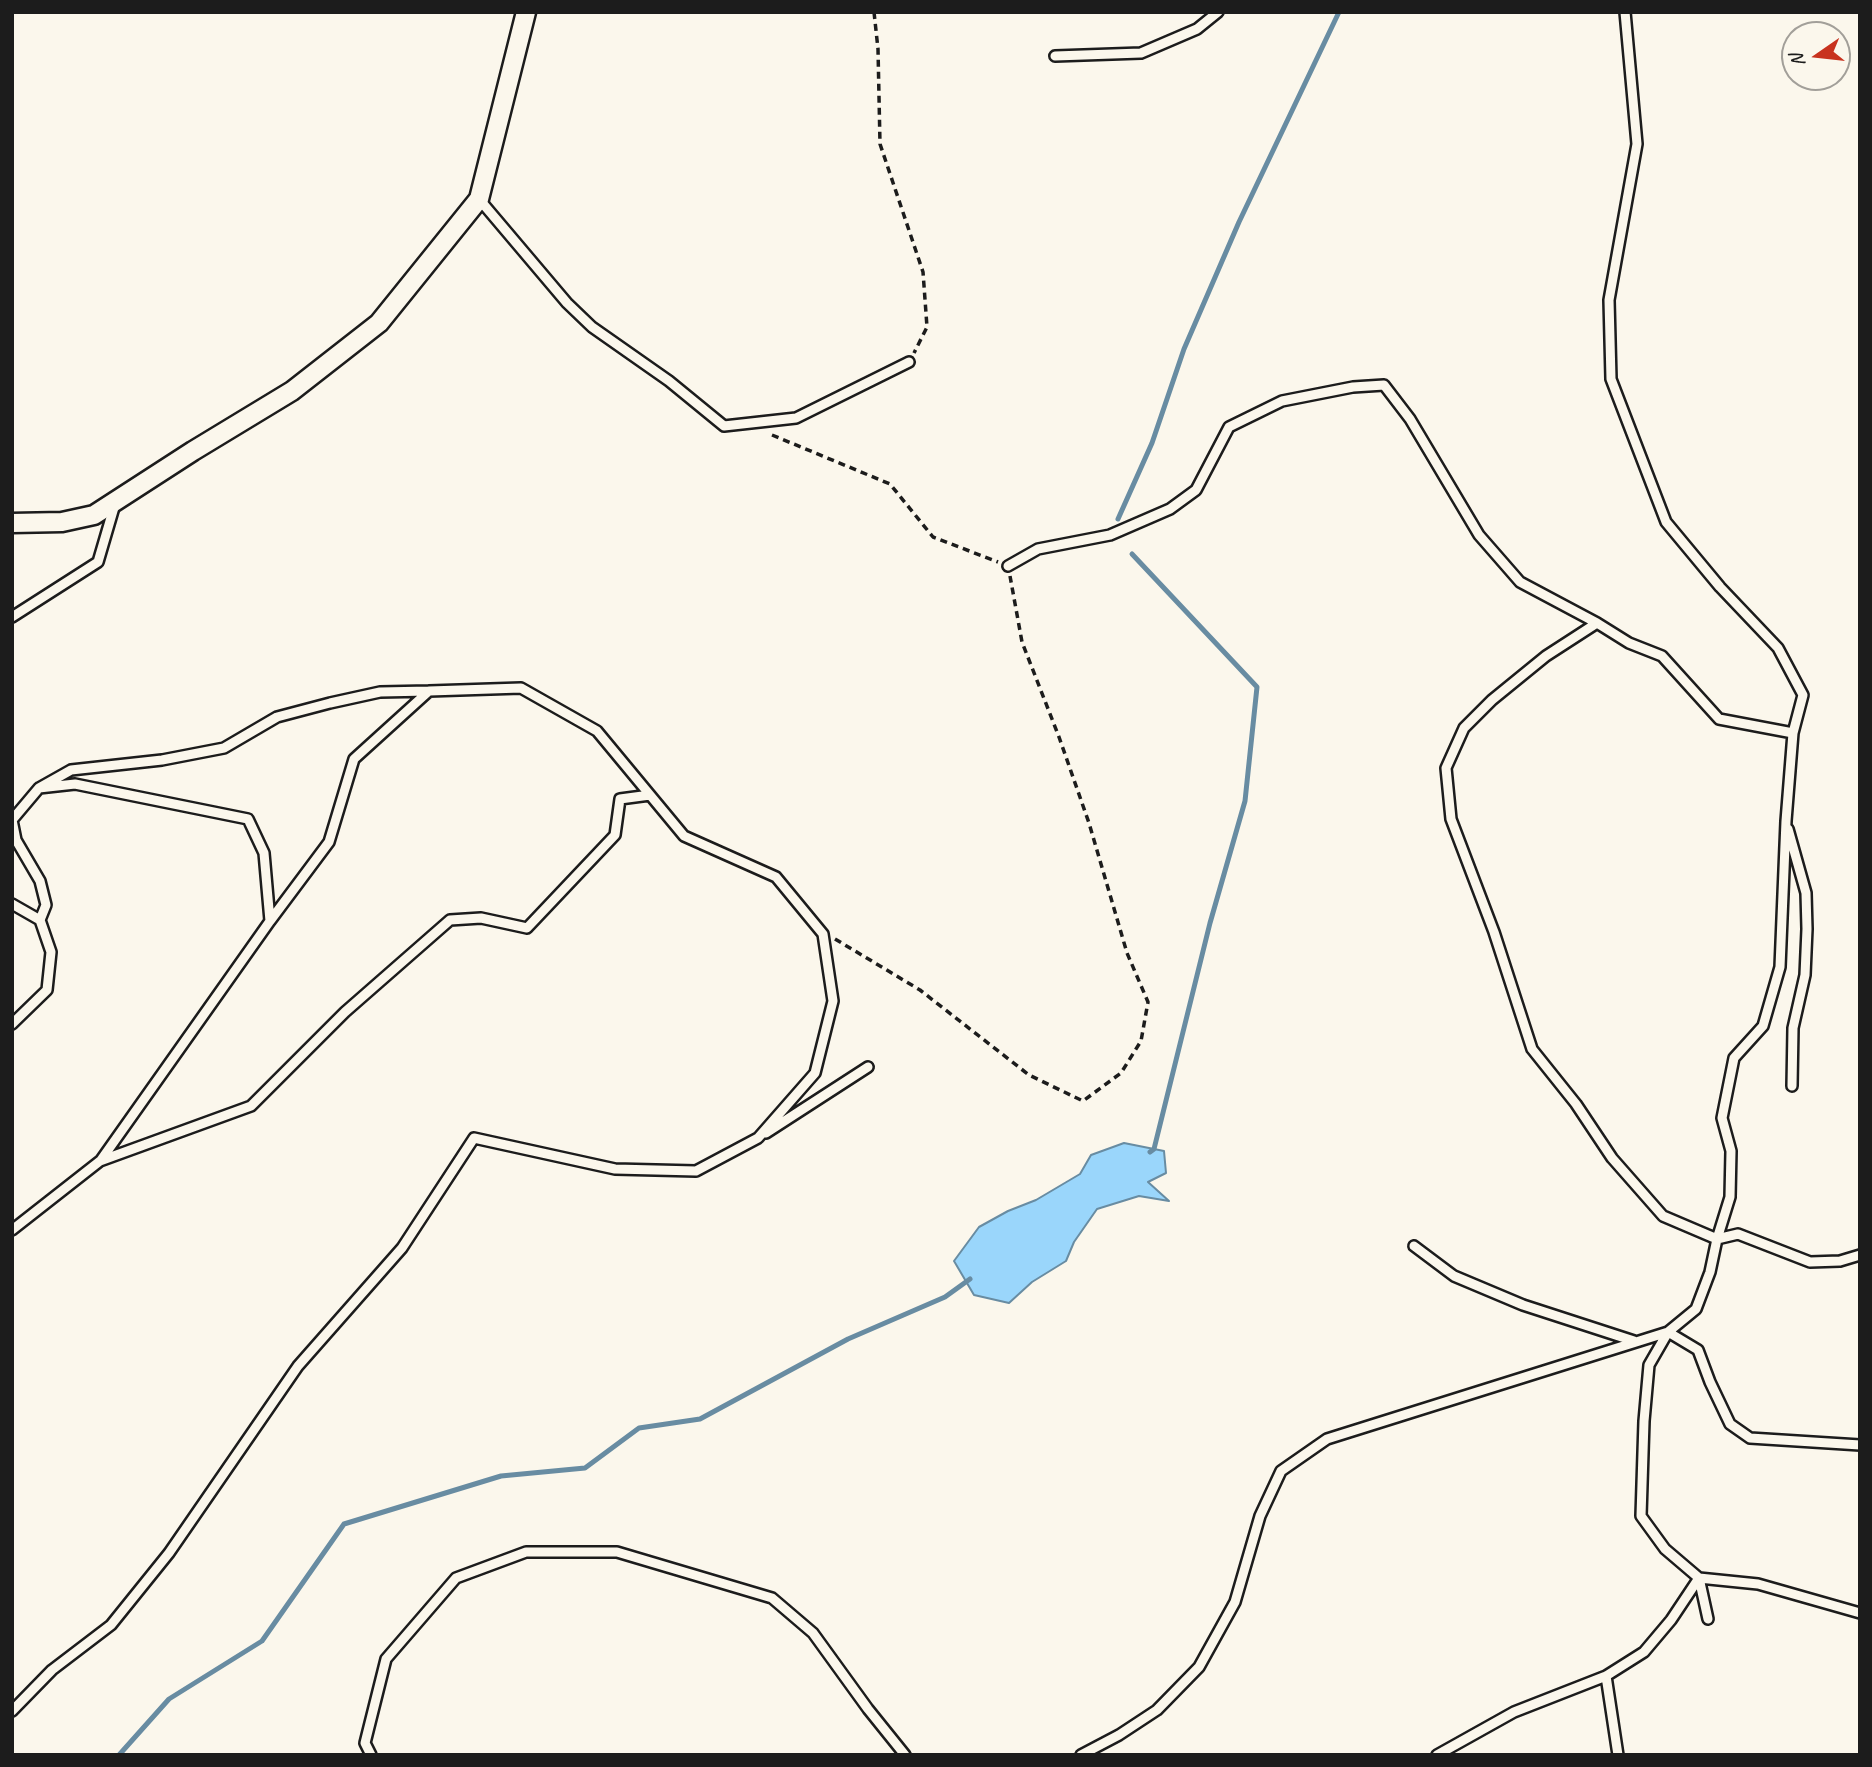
<!DOCTYPE html>
<html>
<head>
<meta charset="utf-8">
<style>
	body { margin:0 }
	#map { position:relative; width:1872px; height:1767px; overflow:hidden; background:#fbf7ec; font-family:Caveat,sans-serif }
	canvas { display:block }
	.frame { position:absolute; inset:0; border:14px solid #1c1c1c; pointer-events:none }
	.north { position:absolute; left:1781px; top:21px; width:70px; height:70px; box-sizing:border-box; background:#fbf7ec; border:2px solid #a29f99; border-radius:50%; rotate:256deg; font-size:19px; font-weight:700; line-height:28px; text-align:center; color:#1c1c1c }
	.north::after { content:''; display:block; margin:auto; width:24px; height:32px; background:#c8321e; clip-path:polygon(50% 0,100% 100%,50% 72%,0 100%) }
</style>
</head>
<body>
<div id="map">
<canvas width="1872" height="1767"></canvas>
<div class="frame"></div>
<div class="north">N</div>
</div>
<script>
const c = document.querySelector('canvas').getContext('2d');
c.lineJoin = 'round';
function paint(path, color) { c.fillStyle = color; c.fill(path, 'evenodd'); }
const poly = rows => new Path2D(rows.map(r => 'M' + r).join(''));
function trace(path, color, width, dash) { c.strokeStyle = color; c.lineWidth = width; c.lineCap = dash ? 'butt' : 'round'; c.setLineDash(dash || []); c.stroke(path); }
const water = poly([
	[1124,1143,1164,1151,1166,1173,1148,1182,1169,1201,1139,1196,1097,1209,1074,1242,1066,1261,1032,1282,1009,1303,974,1295,954,1261,979,1227,1008,1211,1036,1200,1080,1174,1091,1155,1124,1143]
]);
paint(water, '#9ad6fb');
trace(water, '#688ca2', 2);
trace(poly([
	[1118,519,1152,443,1184,349,1239,222,1339,12],
	[1132,554,1257,687,1245,801,1210,923,1154,1149,1150,1152],
	[119,1755,169,1699,262,1641,344,1524,501,1476,585,1468,639,1428,700,1419,848,1339,945,1297,970,1279]
]), '#688ca2', 5);
const lane = poly([
	[1625,12,1637,144,1609,300,1611,379,1666,522,1720,587,1778,648,1803,695,1793,733,1786,821,1780,967,1763,1026,1734,1058,1722,1118,1731,1151,1730,1197,1717,1239,1710,1272,1696,1309,1668,1332,1649,1365,1644,1421,1641,1516,1665,1549,1699,1578,1708,1619],
	[1055,56,1141,53,1197,29,1218,12],
	[479,199,567,303,592,327,669,381,724,426,796,418,909,362],
	[1008,566,1038,549,1110,535,1170,509,1196,490,1229,427,1282,401,1353,387,1384,385,1410,419,1479,535,1520,582,1597,623,1629,643,1662,656,1719,719,1793,733],
	[12,617,98,562,115,504],
	[1597,623,1546,656,1492,700,1464,728,1446,768,1451,819,1494,932,1532,1049,1576,1104,1612,1158,1663,1216,1717,1239,1738,1234,1810,1262,1840,1261,1860,1255],
	[39,788,75,784,248,819,264,853,270,921,101,1160],
	[1788,829,1806,893,1807,929,1805,975,1793,1028,1792,1086],
	[12,904,40,920,51,952,47,990,12,1024],
	[40,920,46,905,40,881,16,840,12,820,39,788,71,770,162,760,224,748,277,717,330,703,380,692,429,691],
	[766,1133,868,1067],
	[12,1230,100,1161,251,1106,345,1012,450,920,481,918,527,928,615,835,620,799,650,795],
	[1414,1246,1454,1276,1523,1305,1634,1341],
	[1606,1676,1618,1755],
	[12,1711,52,1670,111,1625,169,1553,298,1366,402,1248,474,1138,615,1169,696,1171,758,1138,815,1073,833,1001,823,934,776,877,684,836,597,731,521,688,429,691,354,759,329,842,270,921],
	[371,1755,365,1743,386,1659,456,1578,526,1552,617,1552,772,1598,813,1633,868,1709,905,1755],
	[1081,1755,1119,1735,1157,1710,1199,1667,1235,1602,1260,1516,1281,1471,1327,1439,1668,1332,1698,1350,1710,1382,1730,1424,1750,1438,1860,1445],
	[1437,1755,1514,1712,1606,1676,1644,1652,1671,1620,1699,1578,1758,1584,1860,1613]
]);
const street = poly([
	[12,523,62,522,94,515,193,451,292,391,379,323,479,199,526,12]
]);
trace(lane, '#1c1c1c', 14);
trace(street, '#1c1c1c', 23);
trace(poly([
	[874,12,878,49,880,144,923,272,927,327,914,353],
	[772,435,890,484,933,537,998,562],
	[835,939,920,990,1029,1075,1083,1101,1121,1073,1141,1041,1148,1002,1127,953,1089,823,1059,737,1022,642,1010,576]
]), '#1c1c1c', 3.5, [7, 5]);
trace(lane, '#fbf7ec', 9);
trace(street, '#fbf7ec', 18);
</script>
</body>
</html>
